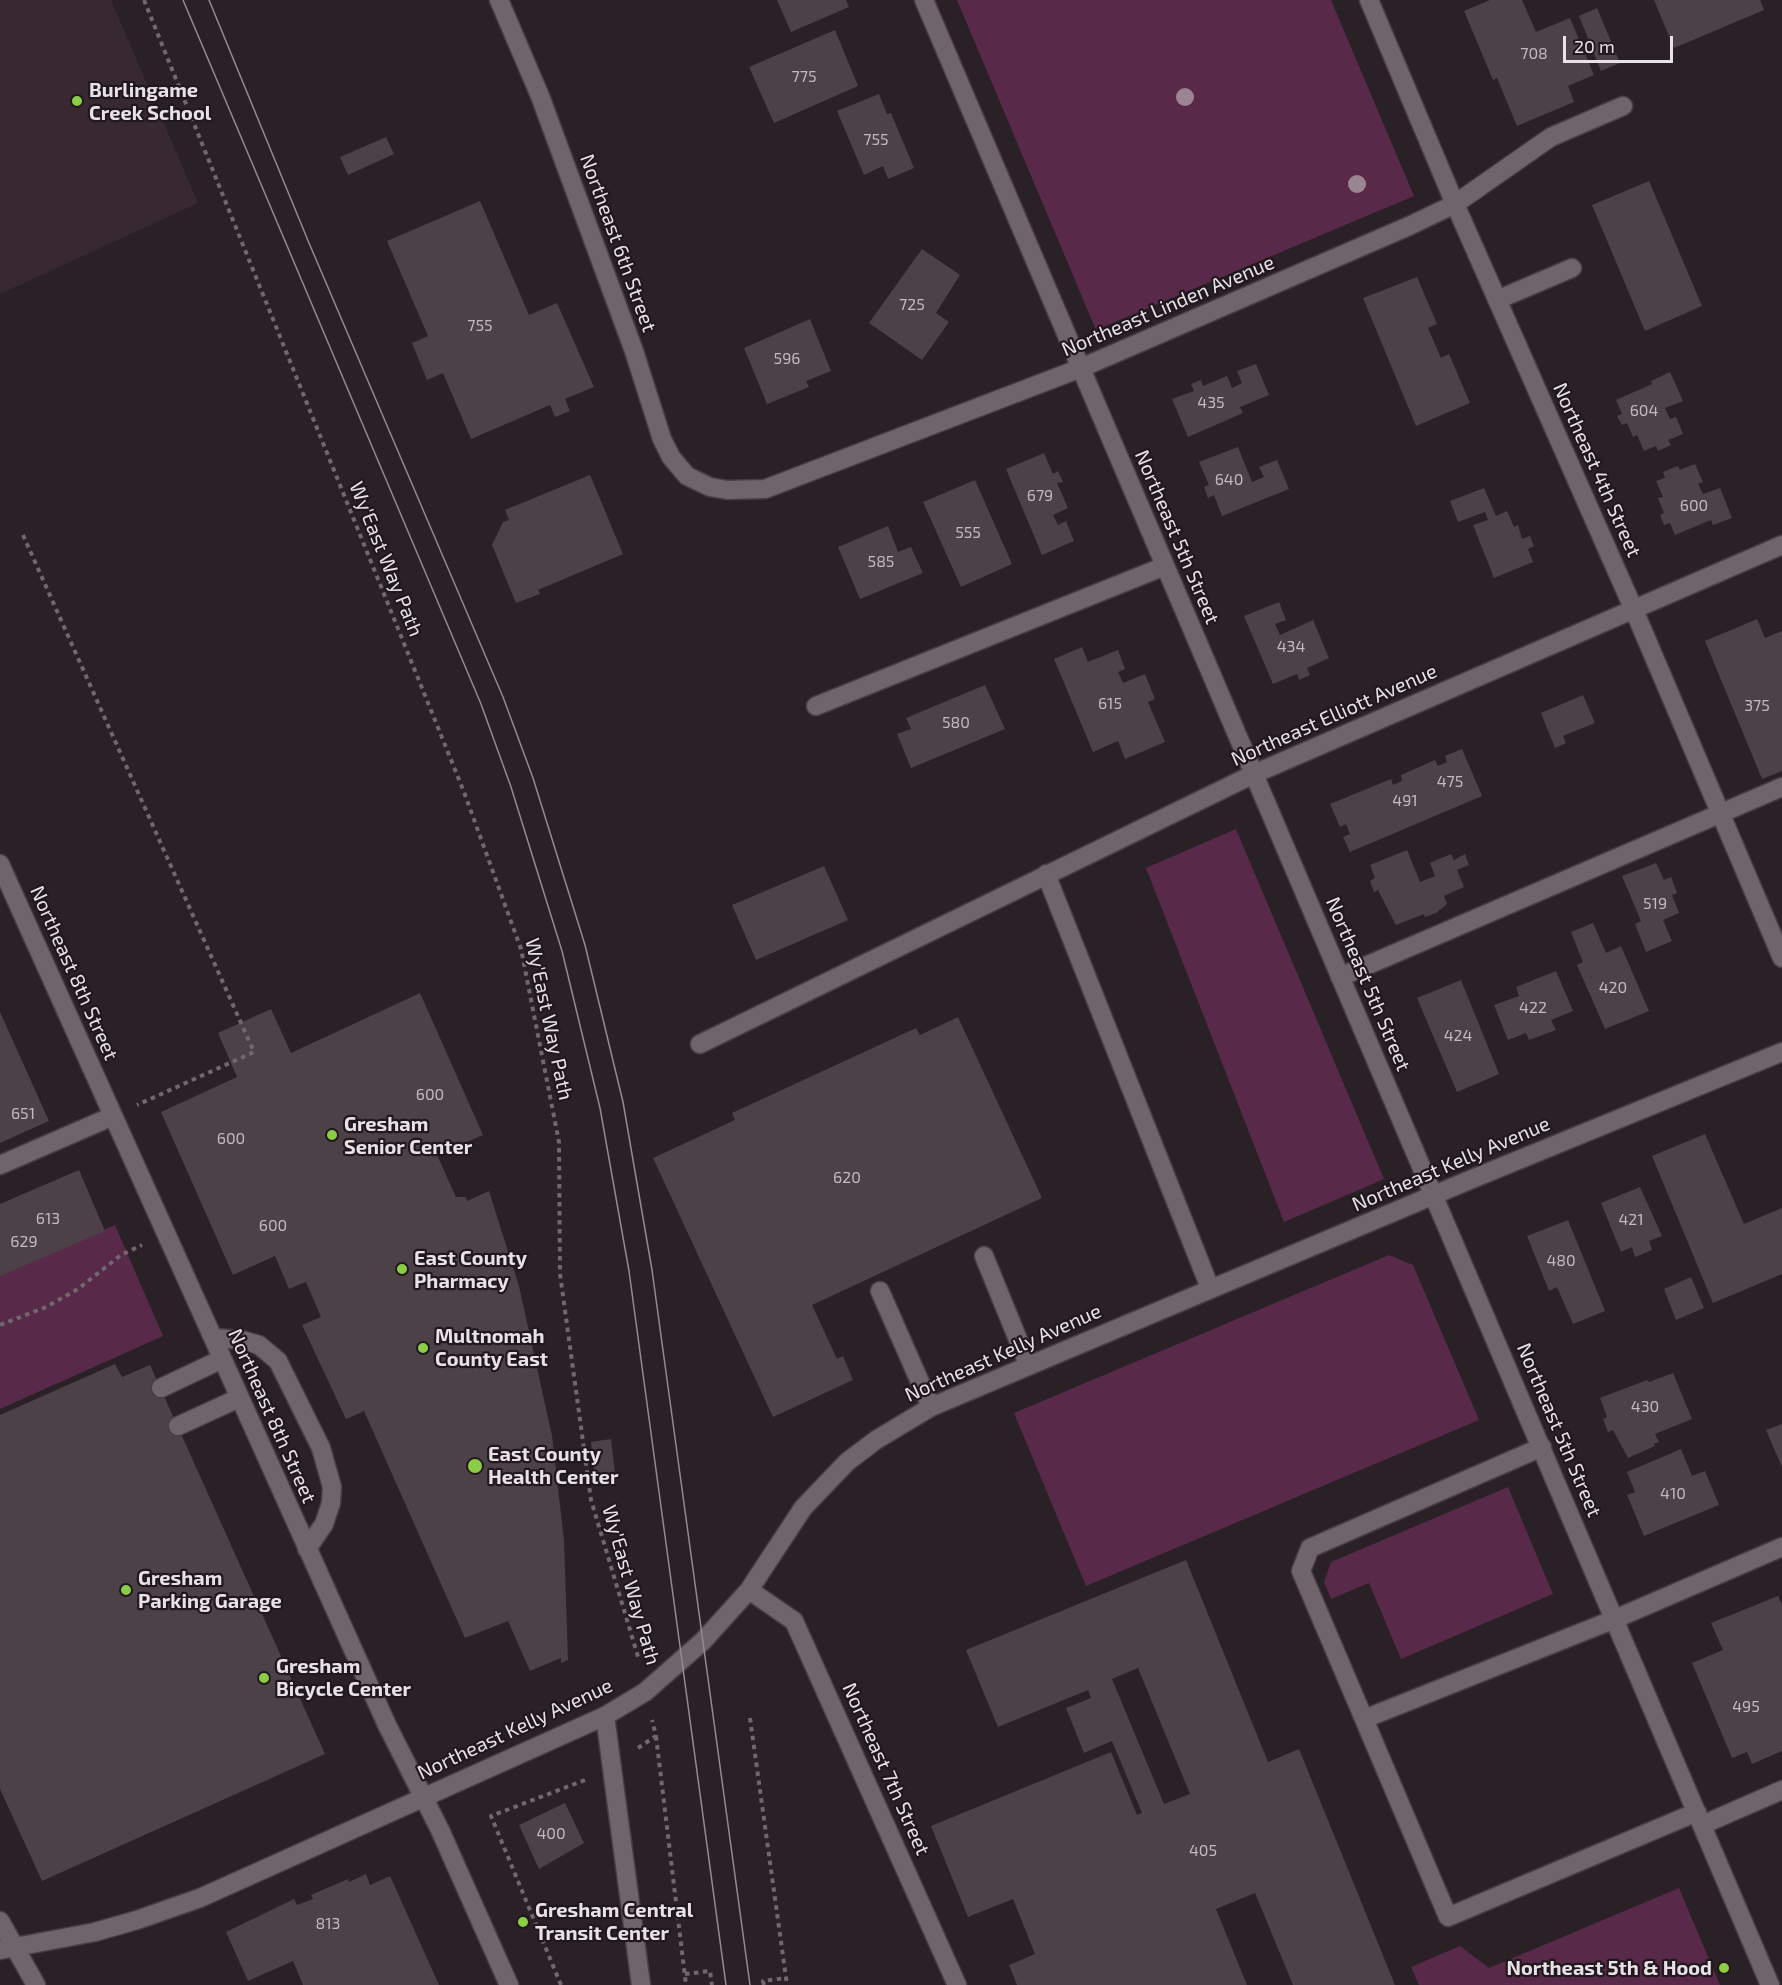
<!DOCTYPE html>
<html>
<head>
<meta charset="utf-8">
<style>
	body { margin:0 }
	#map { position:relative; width:1782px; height:1985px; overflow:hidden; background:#2a2127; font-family:"Exo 2",sans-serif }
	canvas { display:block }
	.scale { position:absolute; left:1563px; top:36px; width:110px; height:27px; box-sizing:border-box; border:3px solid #e8e2e6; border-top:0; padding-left:8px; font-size:18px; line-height:21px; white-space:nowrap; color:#e8e2e6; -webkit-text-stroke:4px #21181d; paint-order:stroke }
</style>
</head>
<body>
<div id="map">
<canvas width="1782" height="1985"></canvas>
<div class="scale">20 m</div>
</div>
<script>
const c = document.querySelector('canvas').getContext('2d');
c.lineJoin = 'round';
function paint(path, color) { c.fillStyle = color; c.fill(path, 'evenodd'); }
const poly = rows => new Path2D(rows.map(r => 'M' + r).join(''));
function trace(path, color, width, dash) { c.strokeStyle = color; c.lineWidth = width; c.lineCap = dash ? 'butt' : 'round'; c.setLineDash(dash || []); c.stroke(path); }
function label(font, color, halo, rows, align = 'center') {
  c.font = font + ' "Exo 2",sans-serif'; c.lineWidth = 4.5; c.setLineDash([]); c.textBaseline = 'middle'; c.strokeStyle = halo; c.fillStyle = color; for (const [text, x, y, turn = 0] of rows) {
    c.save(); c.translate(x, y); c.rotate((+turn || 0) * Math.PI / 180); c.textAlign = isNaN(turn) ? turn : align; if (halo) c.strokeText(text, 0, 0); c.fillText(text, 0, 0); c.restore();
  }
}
paint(poly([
	[0,0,111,0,198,203,0,294]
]), '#382832');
paint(poly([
	[957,0,1331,0,1414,196,1096,330],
	[1236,829,1384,1179,1284,1222,1146,868],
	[115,1225,163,1336,0,1409,0,1274],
	[1389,1255,1413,1265,1479,1420,1086,1586,1014,1413],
	[1508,1487,1553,1594,1401,1659,1369,1583,1331,1599,1324,1582,1331,1562],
	[1679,1888,1720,1985,1419,1985,1411,1967,1460,1946,1489,1968]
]), '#582948');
paint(poly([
	[777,0,846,0,849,7,791,32],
	[1490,0,1522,0,1536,32,1570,18,1594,75,1568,86,1574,102,1517,126,1497,78,1493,80,1464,11],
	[1654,0,1760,0,1764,10,1674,48],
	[1597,8,1620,63,1601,71,1579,16],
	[835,30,858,86,774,123,749,67],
	[879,94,887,114,891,113,914,168,888,179,883,166,864,175,837,111],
	[386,137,394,154,348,175,340,157],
	[1649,181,1702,306,1645,331,1592,205],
	[480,201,529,315,557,303,594,387,565,399,570,411,555,417,550,405,471,439,443,373,427,380,412,343,428,336,387,241],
	[922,249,960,275,936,313,949,322,922,360,869,323],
	[1417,277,1437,324,1428,328,1441,358,1449,354,1470,403,1416,426,1363,298],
	[810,319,831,371,806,381,809,387,767,404,744,348],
	[1256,364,1269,395,1240,407,1243,413,1188,437,1172,399,1194,391,1191,384,1201,380,1203,386,1227,376,1232,388,1242,383,1237,371],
	[1670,372,1683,401,1665,408,1670,419,1676,417,1683,434,1668,440,1671,445,1658,451,1656,446,1644,451,1637,435,1633,437,1627,423,1622,425,1617,416,1622,414,1616,400,1652,384,1651,381],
	[1238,447,1252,482,1264,477,1259,467,1277,460,1289,489,1222,516,1214,495,1208,498,1204,487,1209,485,1199,462],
	[1044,453,1053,474,1058,471,1063,482,1057,483,1068,508,1053,515,1058,525,1066,521,1074,541,1042,555,1006,469],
	[1695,464,1703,482,1698,484,1703,494,1720,488,1732,518,1713,525,1711,520,1675,535,1670,523,1664,525,1660,515,1664,513,1658,498,1663,497,1656,481,1665,478,1663,472,1678,466,1680,470],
	[590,475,623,554,538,590,540,594,516,603,492,545,503,522,509,520,505,510],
	[975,480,1012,564,961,587,923,502],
	[1484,488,1496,516,1507,511,1514,527,1518,525,1522,539,1530,536,1534,546,1528,549,1533,562,1494,578,1473,525,1488,520,1485,512,1458,522,1450,501],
	[888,526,898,552,911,547,923,573,860,599,838,547],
	[1279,602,1286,620,1275,624,1280,635,1313,620,1329,658,1307,668,1310,675,1299,680,1297,674,1273,684,1244,616],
	[1757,619,1765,638,1782,631,1782,771,1762,779,1705,641],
	[1082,647,1088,662,1118,650,1125,669,1118,672,1123,683,1145,674,1155,699,1148,702,1165,742,1125,759,1118,741,1093,752,1054,659],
	[985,685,1005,729,911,768,897,734,911,729,906,718],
	[1583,695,1595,723,1563,736,1566,743,1555,748,1541,713],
	[1462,749,1482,796,1350,852,1343,837,1350,834,1346,824,1340,827,1330,804,1391,779,1393,785,1402,781,1401,775,1435,760,1438,766,1447,762,1445,756],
	[1407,850,1420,882,1435,876,1430,863,1451,854,1454,860,1465,854,1469,865,1457,870,1464,887,1444,896,1447,904,1436,913,1425,917,1424,914,1396,925,1378,890,1374,892,1370,881,1375,878,1370,865],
	[1656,863,1664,880,1671,877,1677,893,1672,895,1679,913,1663,920,1672,941,1646,952,1635,924,1641,921,1622,876],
	[824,866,848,920,756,960,732,905],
	[1593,923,1606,953,1621,946,1649,1011,1605,1029,1577,965,1583,962,1571,932],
	[1556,971,1573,1011,1551,1020,1556,1030,1529,1040,1526,1033,1508,1040,1494,1005,1519,996,1516,987],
	[1461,980,1499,1074,1457,1092,1417,998],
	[420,993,483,1135,437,1155,456,1197,466,1197,467,1201,489,1191,519,1286,552,1436,564,1540,568,1660,561,1663,561,1658,530,1671,508,1621,465,1638,364,1411,346,1419,302,1325,321,1317,306,1282,289,1289,275,1256,233,1275,161,1112,237,1077,218,1033,271,1009,291,1053],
	[0,1012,49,1121,0,1143],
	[958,1017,1042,1198,812,1305,837,1359,843,1356,853,1380,773,1417,653,1158,735,1120,732,1113,916,1028,920,1035],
	[1705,1134,1744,1224,1782,1208,1782,1274,1713,1303,1652,1156],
	[79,1170,105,1231,0,1276,0,1204],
	[1640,1187,1662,1236,1649,1241,1652,1250,1635,1257,1632,1247,1621,1252,1601,1203],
	[1568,1220,1605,1311,1573,1324,1557,1287,1549,1291,1527,1236],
	[1691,1277,1704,1308,1676,1320,1664,1289],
	[115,1364,122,1377,150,1365,325,1754,42,1881,0,1789,0,1415],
	[1673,1373,1692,1419,1655,1434,1659,1442,1654,1444,1655,1446,1628,1458,1613,1430,1608,1432,1603,1419,1607,1417,1600,1398,1647,1380,1649,1382],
	[1782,1424,1782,1467,1766,1430],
	[611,1439,616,1482,596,1485,591,1442],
	[1681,1449,1692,1476,1705,1471,1719,1505,1644,1536,1627,1495,1635,1492,1627,1472],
	[1186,1560,1268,1762,1299,1749,1395,1985,1293,1985,1255,1893,1216,1909,1247,1985,1017,1985,1009,1965,1035,1954,1013,1899,968,1917,931,1826,1111,1752,1137,1815,1142,1813,1112,1741,1084,1753,1066,1708,1091,1698,1088,1690,998,1727,966,1650],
	[1138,1668,1190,1794,1164,1804,1112,1679],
	[1778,1596,1782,1605,1782,1751,1752,1764,1747,1752,1732,1758,1692,1663,1723,1650,1711,1623],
	[565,1803,584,1843,539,1869,519,1825],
	[366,1874,370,1885,390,1876,439,1985,303,1985,293,1961,248,1981,226,1932,294,1899,297,1905,313,1899,311,1895,348,1879,349,1882]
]), '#4b4147');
const minor = poly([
	[499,0,540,96,634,351,662,439,671,457,687,476,710,487,727,490,765,489,1081,368,1409,226,1455,204,1551,137,1623,106],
	[924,0,1770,1985],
	[1369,0,1455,204,1634,610,1782,958],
	[1497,300,1572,268],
	[816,706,1165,566],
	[0,864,387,1725,440,1830,509,1985],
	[1046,874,1210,1288],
	[1340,977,1782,787],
	[700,1044,1254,774,1782,545],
	[0,1165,113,1116],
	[984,1256,1028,1364],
	[880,1291,931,1407],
	[213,1338,242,1340,259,1345,278,1361,321,1448,332,1487,331,1503,324,1524,307,1549],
	[161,1388,222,1359],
	[178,1426,239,1398],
	[749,1590,794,1621,957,1985],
	[605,1716,641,1985],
	[1364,1719,1301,1571,1310,1548,1542,1447],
	[1697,1812,1448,1917,1364,1719,1615,1619,1782,1547],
	[1702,1825,1782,1790],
	[0,1921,36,1985],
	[0,1950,95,1932,137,1920,200,1898,605,1716,645,1692,703,1641,749,1590,803,1508,847,1462,876,1440,931,1407,1472,1179,1782,1052]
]);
trace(minor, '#463e43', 21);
trace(poly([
	[144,0,464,792,521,949,559,1142,560,1274,591,1500,639,1660],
	[23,535,254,1052,137,1105],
	[0,1325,46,1307,78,1289,121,1255,142,1245],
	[750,1718,787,1985],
	[656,1736,686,1985],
	[638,1748,656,1736,652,1720],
	[685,1974,710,1971,712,1985],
	[561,1985,491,1816,585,1780],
	[764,1985,763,1981,786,1978]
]), '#70686e', 4, [4.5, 4.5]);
trace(minor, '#70646b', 18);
trace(poly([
	[183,0,481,704,511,787,562,951,600,1108,629,1271,726,1985],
	[209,0,309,243,503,697,533,778,585,945,623,1102,652,1270,750,1985]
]), '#938b90', 1.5);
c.fillStyle = '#9c8593';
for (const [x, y] of [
	[1185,97],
	[1357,184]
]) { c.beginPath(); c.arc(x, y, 9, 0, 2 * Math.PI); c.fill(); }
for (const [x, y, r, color] of [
	[77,101,6,"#8bce46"],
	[332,1135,6,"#8bce46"],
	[402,1269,6,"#8bce46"],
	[423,1348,6,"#8bce46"],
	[475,1466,8,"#8bce46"],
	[126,1590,6,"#8bce46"],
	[264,1678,6,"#8bce46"],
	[523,1922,6,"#8bce46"],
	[1724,1968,6,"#8bce46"]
]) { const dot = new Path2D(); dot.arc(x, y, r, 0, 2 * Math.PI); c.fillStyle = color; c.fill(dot); trace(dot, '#21181d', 2); }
label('16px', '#c1babe', null, [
	["708",1534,54],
	["775",804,77],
	["755",876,140],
	["725",912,305],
	["755",480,326],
	["596",787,359],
	["435",1211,403],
	["604",1644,411],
	["640",1229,480],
	["679",1040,496],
	["600",1694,506],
	["555",968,533],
	["585",881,562],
	["434",1291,647],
	["615",1110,704],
	["375",1757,706],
	["580",956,723],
	["475",1450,782],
	["491",1405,801],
	["519",1655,904],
	["420",1613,988],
	["422",1533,1008],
	["424",1458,1036],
	["600",430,1095],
	["651",23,1114],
	["600",231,1139],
	["620",847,1178],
	["613",48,1219],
	["421",1631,1220],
	["600",273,1226],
	["629",24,1242],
	["480",1561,1261],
	["430",1645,1407],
	["410",1673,1494],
	["495",1746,1707],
	["400",551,1834],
	["405",1203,1851],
	["813",328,1924]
]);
label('bold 20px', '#e8e2e6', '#21181d', [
	["Burlingame",89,90],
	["Creek School",89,113],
	["Gresham",344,1124],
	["Senior Center",344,1147],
	["East County",414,1258],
	["Pharmacy",414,1281],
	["Multnomah",435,1336],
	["County East",435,1359],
	["East County",488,1454],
	["Health Center",488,1477],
	["Gresham",138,1578],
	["Parking Garage",138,1601],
	["Gresham",276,1666],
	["Bicycle Center",276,1689],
	["Gresham Central",535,1910],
	["Transit Center",535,1933],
	["Northeast 5th & Hood",1712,1968,"right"]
], 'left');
label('20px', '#e8e2e6', '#21181d', [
	["Northeast 6th Street",618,243,70],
	["Northeast Linden Avenue",1168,306,-23],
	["Northeast 4th Street",1597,470,66],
	["Northeast 5th Street",1177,537,67],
	["Wy'East Way Path",386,559,68],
	["Northeast Elliott Avenue",1334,715,-24],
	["Northeast 8th Street",74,973,66],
	["Northeast 5th Street",1368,984,67],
	["Wy'East Way Path",549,1019,78],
	["Northeast Kelly Avenue",1451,1164,-23],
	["Northeast Kelly Avenue",1003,1353,-24],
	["Northeast 8th Street",272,1416,66],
	["Northeast 5th Street",1559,1430,67],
	["Wy'East Way Path",631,1585,74],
	["Northeast Kelly Avenue",515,1729,-25],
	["Northeast 7th Street",886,1769,66]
]);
</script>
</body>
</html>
